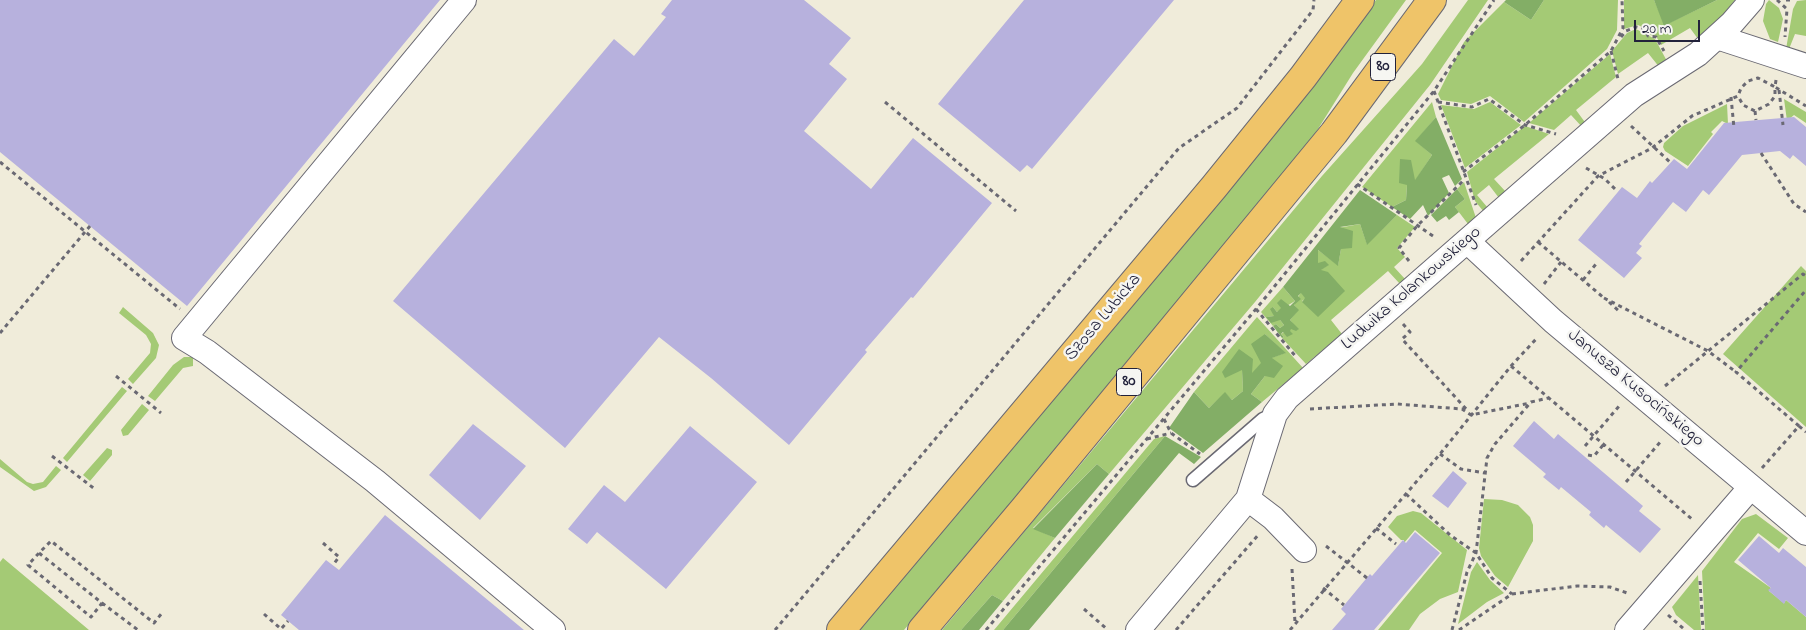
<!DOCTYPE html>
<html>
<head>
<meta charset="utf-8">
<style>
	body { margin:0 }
	#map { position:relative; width:1806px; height:630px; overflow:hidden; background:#f0ecda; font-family:"Indie Flower",sans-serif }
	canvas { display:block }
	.scale { position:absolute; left:1634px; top:20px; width:66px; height:22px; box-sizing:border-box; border:2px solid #22223b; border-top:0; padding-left:6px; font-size:15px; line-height:18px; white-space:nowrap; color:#22223b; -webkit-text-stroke:4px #f6f6f2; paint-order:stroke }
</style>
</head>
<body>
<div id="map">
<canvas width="1806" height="630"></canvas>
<div class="scale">20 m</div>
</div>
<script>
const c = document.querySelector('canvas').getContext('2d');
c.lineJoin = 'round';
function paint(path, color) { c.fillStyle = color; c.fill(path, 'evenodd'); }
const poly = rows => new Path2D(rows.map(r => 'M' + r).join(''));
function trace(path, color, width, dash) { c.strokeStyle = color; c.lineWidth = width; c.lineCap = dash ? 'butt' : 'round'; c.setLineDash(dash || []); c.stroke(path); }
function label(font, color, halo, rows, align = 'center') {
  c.font = font + ' "Indie Flower",sans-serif'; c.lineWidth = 5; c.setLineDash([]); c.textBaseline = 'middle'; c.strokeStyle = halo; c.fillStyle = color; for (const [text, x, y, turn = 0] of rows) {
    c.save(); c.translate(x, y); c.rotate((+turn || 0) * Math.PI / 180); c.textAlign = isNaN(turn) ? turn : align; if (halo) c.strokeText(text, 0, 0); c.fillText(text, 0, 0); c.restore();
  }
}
paint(poly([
	[1376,0,1406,0,1353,73,1308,145,1283,178,904,630,858,630,1285,121],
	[1468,0,1488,0,1430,85,1255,302,1109,474,1097,464,1033,528,1055,538,1003,601,992,595,961,630,942,630,1322,176,1422,64],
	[1544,0,1618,0,1617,30,1607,49,1524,122,1490,96,1471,104,1441,100,1438,94,1464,42,1504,2,1531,20],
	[1624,0,1654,0,1665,25,1717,0,1735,0,1716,23,1698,39,1690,28,1661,45,1656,36,1650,35,1646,29,1638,25,1624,29],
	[1769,0,1779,8,1783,19,1778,42,1770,39,1763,21,1766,4],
	[1806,0,1806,36,1795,34,1789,49,1786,49,1793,9,1797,1],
	[1636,29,1655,39,1668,63,1660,68,1648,53,1618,74,1612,51,1627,33],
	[1610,54,1616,77,1576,110,1587,125,1583,128,1571,115,1554,130,1529,123],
	[1784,99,1806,112,1806,123,1794,115,1787,121],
	[1432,102,1436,117,1416,141,1432,155,1415,181,1407,185,1406,200,1392,207,1362,187],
	[1490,102,1521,125,1465,168,1441,105,1474,109],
	[1727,104,1728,124,1722,121,1711,132,1713,134,1688,166,1665,151,1663,147,1664,143,1683,126],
	[1525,126,1549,134,1494,179,1506,192,1499,198,1489,185,1477,195,1488,208,1484,212,1475,201,1467,172],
	[1464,182,1476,218,1468,224,1455,207,1465,199,1457,189],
	[1397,215,1415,227,1397,248,1405,257,1394,267,1405,279,1400,284,1388,271,1331,320,1342,334,1306,364,1282,338,1284,337,1281,334,1291,328,1298,330,1290,320,1298,310,1294,305,1301,292,1306,298,1302,301,1318,316,1320,270,1328,265,1318,263,1318,250,1338,265,1341,249,1338,228,1360,224,1367,244],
	[1801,266,1806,271,1806,427,1723,354],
	[1283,287,1295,301,1277,312,1273,307,1274,316,1267,317,1280,320,1284,325,1280,328,1276,324,1273,326,1261,312],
	[123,307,153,333,159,345,156,358,133,384,128,379,150,353,151,344,146,335,119,313],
	[1257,317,1303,368,1262,402,1251,394,1265,376,1271,358,1285,353,1265,334,1261,364,1252,374,1242,369,1243,391,1232,400,1225,393,1209,408,1194,392],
	[184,357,193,357,193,366,183,368,155,401,148,396,173,365],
	[122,387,127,391,67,462,63,458],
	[142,404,149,410,128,435,123,436,121,430],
	[1165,436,1003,630,994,630,1154,439],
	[107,448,112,450,112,455,90,481,83,475],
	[0,459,27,482,33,484,43,482,56,466,61,470,46,487,34,491,0,467],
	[1484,499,1502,500,1518,505,1530,517,1533,525,1533,541,1508,587,1495,576,1481,556,1479,548],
	[1413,511,1421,513,1467,550,1458,592,1440,599,1420,614,1409,630,1378,630,1442,553,1415,530,1404,543,1404,540,1401,540,1388,527,1397,516],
	[1756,514,1788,538,1779,549,1758,533,1734,562,1771,588,1769,591,1784,603,1786,600,1806,617,1806,630,1705,630,1702,571,1742,519],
	[3,558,89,630,0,630,0,562],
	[1477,562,1490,580,1504,593,1487,602,1458,624,1471,572],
	[1698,575,1701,630,1694,630,1676,615,1672,607]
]), '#a4ca75');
paint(poly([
	[1506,0,1544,0,1531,20,1504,2],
	[1654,0,1717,0,1664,26],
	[1436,117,1462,179,1455,186,1449,175,1442,178,1449,193,1428,216,1423,205,1410,219,1392,207,1406,200,1407,185,1399,183,1400,159,1411,160,1415,180,1432,155,1415,141],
	[1457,189,1465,199,1455,207,1459,212,1449,220,1446,216,1437,222,1431,215],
	[1360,190,1397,215,1367,245,1360,224,1340,227,1353,231,1352,248,1341,249,1338,266,1318,250,1318,263,1325,261,1329,265,1321,270,1328,272,1345,291,1318,317,1302,302,1305,298,1301,293,1298,296,1301,299,1294,305,1299,310,1290,320,1299,329,1296,331,1291,329,1290,331,1293,334,1287,337,1283,332,1281,334,1284,337,1282,338,1273,326,1276,324,1280,328,1284,325,1280,320,1271,323,1266,317,1274,316,1270,309,1273,307,1277,312,1281,308,1277,303,1281,299,1290,306,1295,301,1283,287],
	[1265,334,1286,353,1272,358,1283,366,1274,378,1265,376,1251,394,1262,402,1203,453,1169,428,1194,392,1209,408,1225,392,1232,400,1243,391,1242,370,1225,378,1222,372,1239,349,1253,359,1252,373,1261,363,1251,344],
	[1165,436,1201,457,1194,464,1179,453,1029,630,1003,630],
	[1097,464,1109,474,1055,538,1033,529],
	[992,595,1003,601,979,630,961,630]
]), '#83ae66');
paint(poly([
	[0,0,440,0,187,306,0,152],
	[672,0,804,0,851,38,829,64,847,79,804,131,871,189,913,138,992,203,913,298,911,297,865,350,867,352,789,445,711,378,659,337,565,448,393,301,614,39,634,56,666,17,661,14],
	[1024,0,1174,0,1032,169,1027,165,1020,172,938,104],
	[1794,117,1806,127,1806,166,1793,155,1790,159,1780,151,1742,155,1709,195,1703,190,1686,212,1673,202,1639,244,1642,246,1636,253,1642,258,1624,278,1578,240,1622,187,1637,198,1650,181,1652,183,1674,159,1687,169,1724,123],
	[1534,421,1554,439,1558,434,1643,506,1639,511,1661,529,1640,553,1606,525,1604,528,1589,515,1591,512,1561,487,1559,490,1543,477,1546,474,1513,446],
	[473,424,526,466,480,520,429,475],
	[690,426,757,482,666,589,597,532,587,544,568,529,604,485,625,502],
	[1453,471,1467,483,1448,508,1432,496],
	[385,515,524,630,299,630,281,615,326,560,339,570],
	[1415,532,1440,553,1374,630,1332,630,1346,614,1341,609,1370,574,1372,576,1403,540,1406,543],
	[1759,536,1779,553,1783,548,1806,567,1806,617,1786,600,1784,604,1768,590,1771,588,1738,560]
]), '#b7b1dd');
const service = poly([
	[1193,480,1263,419,1274,414]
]);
const minor = poly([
	[464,0,184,338,207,352,375,481,553,630],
	[1717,37,1806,66],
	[1467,241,1553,321,1806,533],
	[1248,499,1273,518,1304,550],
	[1138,630,1248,499,1275,414,1287,398,1634,95,1698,54,1732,23,1752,0],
	[1627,630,1751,487]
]);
const primary = poly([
	[841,630,1214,187,1303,77,1360,0],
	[922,630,1024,509,1334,133,1432,0]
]);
trace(service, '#6a6973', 15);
trace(minor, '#6a6973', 26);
trace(primary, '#6a6973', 30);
trace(poly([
	[1777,0,1787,9,1785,37],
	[1786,0,1792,0],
	[1621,37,1626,31,1636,27,1645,29,1648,36,1656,37,1664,51],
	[1611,51,1618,79],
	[1776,80,1775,87,1806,106],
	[1779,90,1783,125],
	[1434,91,1476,205],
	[1731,97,1734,128],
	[885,102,1016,211],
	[1438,102,1472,107,1489,99,1525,125,1556,134],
	[1755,111,1756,120],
	[1631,126,1671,163],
	[1761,153,1794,204,1806,212],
	[0,162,180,309],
	[1586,168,1605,179,1617,191],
	[1463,172,1525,125,1611,51,1623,28,1622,0],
	[1357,184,1436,238],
	[1538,242,1604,298],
	[1409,261,1399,248,1417,226,1465,179],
	[1521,261,1598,176,1652,148,1692,116,1738,96,1741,88,1748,81,1758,78,1775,87,1775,96,1769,104,1755,111,1743,105,1738,96],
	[1583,280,1596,264],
	[1544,284,1561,262],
	[1604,298,1708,351,1736,372],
	[1609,302,1620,312],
	[1256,309,1297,358],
	[1403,324,1410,332,1402,339,1468,411],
	[0,333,90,226],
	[1511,366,1693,520],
	[116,376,161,413],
	[1665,386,1803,274,1806,276],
	[1310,409,1397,404,1462,409,1471,415,1530,403],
	[1164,419,1171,433,1200,454],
	[1799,426,1736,372,1806,290],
	[1147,439,1171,433],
	[1585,446,1620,405],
	[1440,454,1461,469,1485,473],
	[1588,455,1594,456,1604,444],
	[52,456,96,490],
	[1762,468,1799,426,1806,432],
	[1626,482,1662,440],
	[1406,494,1450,535,1476,553,1492,578,1512,594],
	[1376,528,1396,544],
	[323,543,339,557,333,565],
	[1326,546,1367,578],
	[39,553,102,603,91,617,28,565,39,553,51,541,154,623,162,613],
	[1292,569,1295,623],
	[1700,581,1703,630],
	[1323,588,1344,605],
	[102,603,138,630],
	[1084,609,1108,630],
	[264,614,281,629,288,621],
	[1668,615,1685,630],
	[775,630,1179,148,1237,108,1313,10,1314,0],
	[986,630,1256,309,1434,91,1494,0],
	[1176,630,1259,534],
	[1290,630,1440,454,1511,366,1538,337],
	[1452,630,1467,572,1476,553,1487,458,1495,444,1531,402,1548,398],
	[1459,630,1512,594,1577,586,1610,587,1630,594]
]), '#6a6973', 3, [4, 4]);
trace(service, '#fff', 12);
trace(minor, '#fff', 24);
trace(primary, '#efc469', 28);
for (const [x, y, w] of [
	[1383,67,25],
	[1129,382,25]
]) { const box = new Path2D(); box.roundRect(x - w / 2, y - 13.5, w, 27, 4); c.fillStyle = '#f6f6f2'; c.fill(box); trace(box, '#22223b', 1); }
label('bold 16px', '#22223b', null, [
	["80",1383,67],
	["80",1129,382]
]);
label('18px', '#22223b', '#f6f6f2', [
	["Ludwika Kolankowskiego",1412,289,-41],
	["Szosa Lubicka",1104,318,-50],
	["Janusza Kusocińskiego",1635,389,40]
]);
</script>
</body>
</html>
